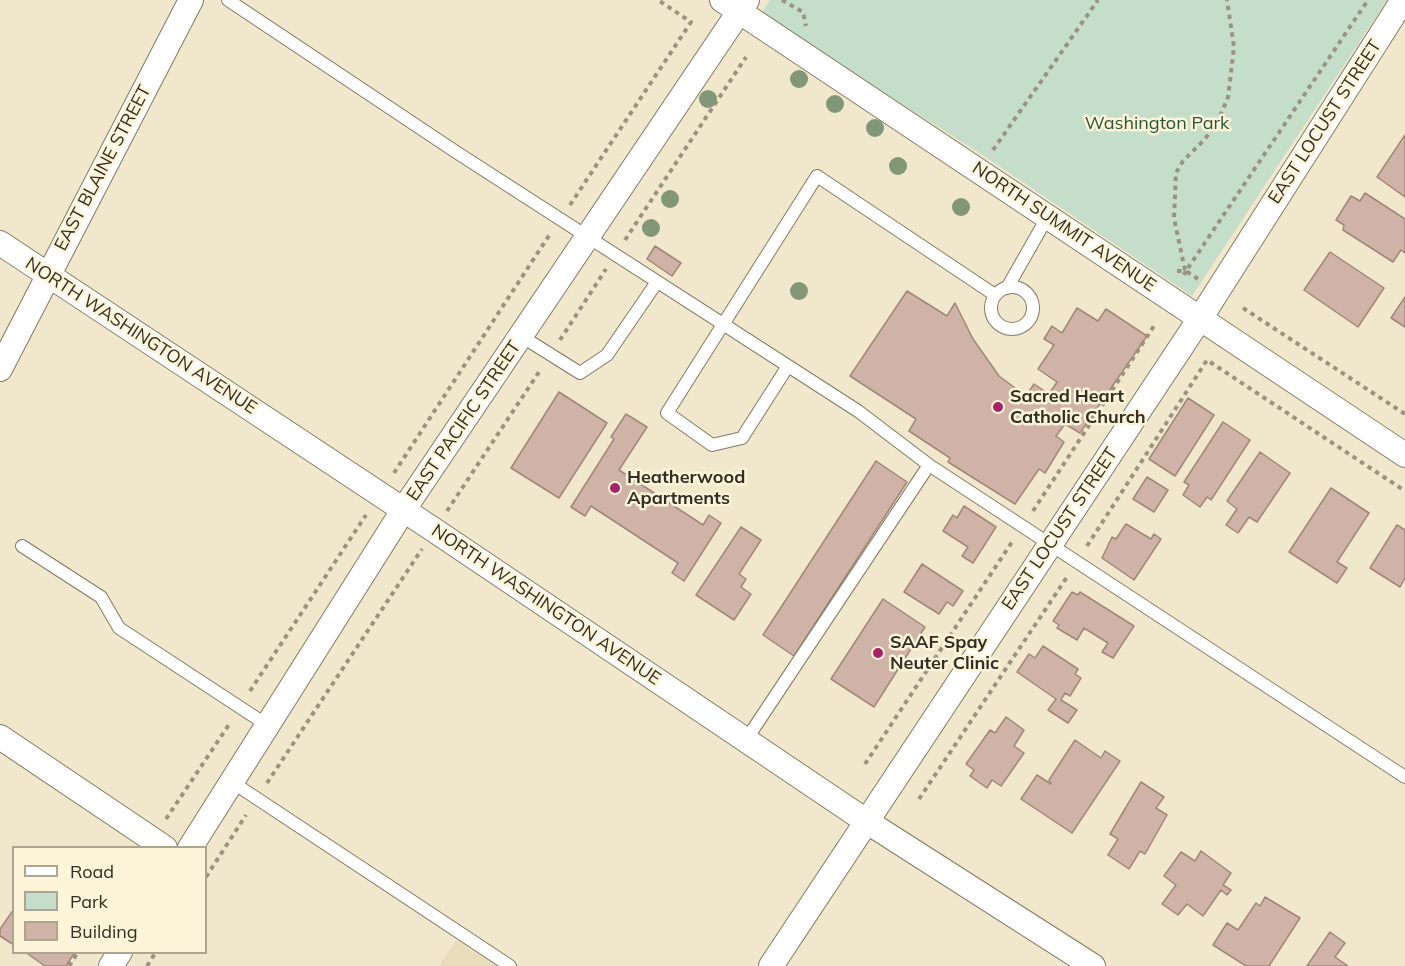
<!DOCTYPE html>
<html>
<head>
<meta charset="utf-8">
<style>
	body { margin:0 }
	#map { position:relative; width:1405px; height:966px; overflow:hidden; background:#f1e7cc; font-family:Mulish,sans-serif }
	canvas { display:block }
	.legend { position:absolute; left:12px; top:846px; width:195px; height:108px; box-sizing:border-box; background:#fef4d9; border:2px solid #aca591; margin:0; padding:8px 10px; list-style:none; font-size:18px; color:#322e24 }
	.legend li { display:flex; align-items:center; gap:12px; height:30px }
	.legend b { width:30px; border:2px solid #aca591 }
</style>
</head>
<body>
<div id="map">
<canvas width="1405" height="966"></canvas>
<ul class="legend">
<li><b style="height:8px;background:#fff"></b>Road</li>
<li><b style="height:16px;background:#c4dec9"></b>Park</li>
<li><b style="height:16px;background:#ceb3a6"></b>Building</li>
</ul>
</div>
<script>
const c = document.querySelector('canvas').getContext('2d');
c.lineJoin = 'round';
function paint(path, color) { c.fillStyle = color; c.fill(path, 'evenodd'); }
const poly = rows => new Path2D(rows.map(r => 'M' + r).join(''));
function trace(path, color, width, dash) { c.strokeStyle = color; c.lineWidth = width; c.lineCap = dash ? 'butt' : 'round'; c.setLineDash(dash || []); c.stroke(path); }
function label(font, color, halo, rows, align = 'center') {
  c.font = font + ' Mulish,sans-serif'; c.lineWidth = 5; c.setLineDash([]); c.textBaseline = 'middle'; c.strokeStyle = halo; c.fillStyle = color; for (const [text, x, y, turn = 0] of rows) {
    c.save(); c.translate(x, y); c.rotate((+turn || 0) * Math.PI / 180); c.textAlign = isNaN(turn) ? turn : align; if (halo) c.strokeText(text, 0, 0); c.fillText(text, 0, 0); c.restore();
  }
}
paint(poly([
	[456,940,496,966,439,966]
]), '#e9dcba');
paint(poly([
	[770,0,1387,0,1192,296,987,158,761,14]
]), '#c4dec9');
const building = poly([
	[1405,135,1405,197,1377,177,1405,135],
	[1365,193,1405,219,1405,253,1401,250,1393,262,1343,230,1344,225,1336,220,1351,196,1360,201,1365,193],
	[655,246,681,263,672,276,647,259,655,246],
	[1330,252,1384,288,1358,327,1304,290,1330,252],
	[907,291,947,316,955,303,973,339,999,376,1026,396,1034,384,1049,394,1057,382,1038,369,1054,345,1044,339,1052,326,1062,333,1077,308,1098,321,1106,309,1147,336,1080,433,1065,424,1056,436,1064,442,1045,473,1039,469,1015,504,948,462,950,458,909,431,916,419,850,376,907,291],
	[1405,297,1405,327,1391,318,1405,297],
	[559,392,607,423,559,498,511,468,559,392],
	[1188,398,1214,415,1175,476,1149,459,1188,398],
	[626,414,647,427,619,470,703,525,709,515,721,523,684,581,672,573,678,563,591,506,585,516,571,507,614,439,611,437,626,414],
	[1223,422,1250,440,1211,500,1207,497,1200,507,1183,495,1189,485,1184,482,1223,422],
	[1260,452,1290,473,1257,522,1249,517,1238,533,1226,525,1237,509,1227,501,1260,452],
	[876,461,907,482,794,656,763,635,876,461],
	[1147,477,1168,490,1154,512,1133,499,1147,477],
	[1331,488,1369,513,1337,562,1347,568,1337,583,1289,552,1331,488],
	[964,506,996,527,973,563,962,556,968,547,943,531,953,515,957,518,964,506],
	[1126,524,1151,539,1154,534,1161,539,1134,580,1102,558,1112,537,1116,539,1126,524],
	[1397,525,1405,530,1405,578,1400,587,1370,568,1397,525],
	[741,527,761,540,739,574,746,579,741,587,751,594,734,620,696,595,741,527],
	[922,564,963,591,953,606,947,602,939,614,904,592,922,564],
	[1072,592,1078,595,1080,592,1134,626,1113,658,1102,652,1108,643,1084,628,1077,640,1057,628,1059,625,1053,621,1072,592],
	[883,599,925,627,874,707,831,679,883,599],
	[1043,646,1078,669,1075,674,1081,678,1070,696,1065,693,1061,700,1077,710,1068,723,1048,710,1056,699,1017,672,1029,654,1035,658,1043,646],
	[1006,717,1024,730,1014,746,1024,753,1001,786,992,780,987,788,970,776,974,770,966,764,990,730,995,733,1006,717],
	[1075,740,1101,758,1105,751,1120,761,1072,833,1021,799,1037,775,1051,784,1049,780,1075,740],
	[1141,782,1164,797,1156,808,1167,815,1145,854,1140,851,1129,869,1108,855,1118,839,1110,834,1141,782],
	[1201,851,1231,873,1223,885,1231,890,1227,895,1221,890,1203,916,1187,904,1178,915,1162,904,1176,885,1164,876,1181,852,1195,861,1201,851],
	[1265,897,1300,918,1269,966,1246,966,1213,945,1227,923,1238,930,1256,903,1260,906,1265,897],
	[14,909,14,945,0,936,0,929,14,909],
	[1330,932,1345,943,1335,957,1348,966,1307,966,1330,932],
	[25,952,75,952,66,966,45,966,25,952]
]);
paint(building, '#ceb3a6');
trace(building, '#a1877a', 1.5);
const lane = poly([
	[228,0,456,152,858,411,929,465,1405,777],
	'991 308a21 21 0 1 1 42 0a21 21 0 1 1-42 0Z',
	[1007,288,1048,216],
	[521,336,580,373,607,355,657,282],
	[788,366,742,438,712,445,667,413,817,176,995,295],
	[22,546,101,597,119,628,267,725],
	[746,740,929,465],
	[232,782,510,966]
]);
const street = poly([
	[722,0,1405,455],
	[0,243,434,530,866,821,1093,966],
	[0,369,191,0],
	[0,737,165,848],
	[190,848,404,509,747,0],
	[111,966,120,952],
	[771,966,1201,317,1403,0]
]);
trace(lane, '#837a62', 14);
trace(street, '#837a62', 26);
trace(poly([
	[782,0,803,12,806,26],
	[993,150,1098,0],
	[570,205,691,22,658,0],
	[625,240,746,57],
	[1185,270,1174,218,1176,173,1183,161,1205,139,1219,119,1228,97,1234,47,1227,0],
	[1177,271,1186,271,1182,278],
	[1198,279,1186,271,1368,0],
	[1243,308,1405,414],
	[560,340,606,269],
	[394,473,550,234],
	[447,511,541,369],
	[1033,511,1154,326],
	[1087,546,1207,360,1405,491],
	[250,691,366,515],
	[865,764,1012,542],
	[267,783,422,549],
	[919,799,1067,577],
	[166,819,230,723],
	[206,877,246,815],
	[69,966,78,952],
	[147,966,156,952]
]), '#9a9380', 4, [4.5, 4.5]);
trace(lane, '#fff', 12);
trace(street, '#fff', 24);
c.fillStyle = '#819778';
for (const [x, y] of [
	[799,79],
	[708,99],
	[835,104],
	[875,128],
	[898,166],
	[670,199],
	[961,207],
	[651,228],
	[799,291]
]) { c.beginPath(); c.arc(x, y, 9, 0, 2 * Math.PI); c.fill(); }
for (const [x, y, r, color] of [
	[998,407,6,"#a92269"],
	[615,488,6,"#a92269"],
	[878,653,6,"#a92269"]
]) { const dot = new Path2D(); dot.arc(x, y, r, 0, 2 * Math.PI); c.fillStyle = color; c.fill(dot); trace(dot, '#fef4d9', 2); }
label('18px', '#322e24', '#fef4d9', [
	["EAST LOCUST STREET",1325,122,-57],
	["EAST BLAINE STREET",103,168,-62],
	["NORTH SUMMIT AVENUE",1064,227,34],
	["NORTH WASHINGTON AVENUE",141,336,33],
	["EAST PACIFIC STREET",464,421,-56],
	["EAST LOCUST STREET",1060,529,-56],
	["NORTH WASHINGTON AVENUE",546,605,34]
]);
label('18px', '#265634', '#fef4d9', [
	["Washington Park",1157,124]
]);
label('bold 18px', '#322e24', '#fef4d9', [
	["Sacred Heart",1010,397],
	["Catholic Church",1010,418],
	["Heatherwood",627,478],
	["Apartments",627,499],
	["SAAF Spay",890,643],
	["Neuter Clinic",890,664]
], 'left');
</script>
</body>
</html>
